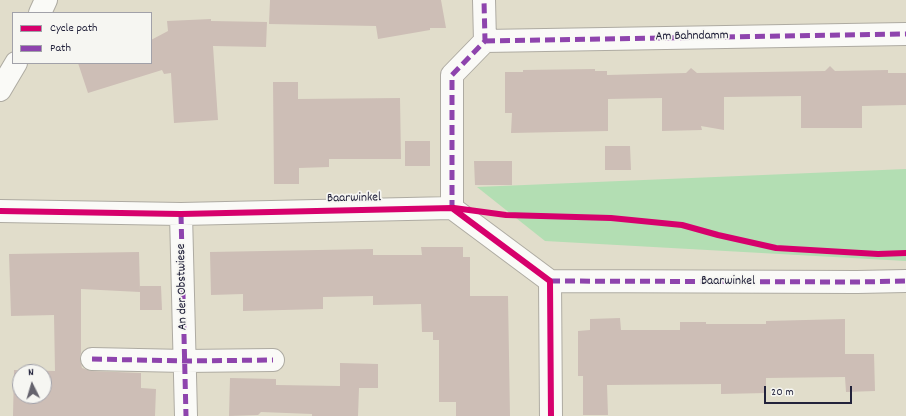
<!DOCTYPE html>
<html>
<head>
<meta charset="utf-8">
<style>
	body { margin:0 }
	#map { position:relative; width:906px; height:416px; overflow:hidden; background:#e1ddcb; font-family:Dekko,sans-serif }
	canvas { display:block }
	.legend { position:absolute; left:12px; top:12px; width:140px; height:52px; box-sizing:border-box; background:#f6f6f2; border:1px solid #a1a1a9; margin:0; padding:5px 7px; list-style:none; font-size:12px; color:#22223b }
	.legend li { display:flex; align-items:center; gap:8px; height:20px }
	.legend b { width:20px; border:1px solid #a1a1a9 }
	.north { position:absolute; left:12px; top:364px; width:40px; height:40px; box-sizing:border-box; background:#f6f6f2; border:1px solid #a1a1a9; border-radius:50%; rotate:355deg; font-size:11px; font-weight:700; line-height:16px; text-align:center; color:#22223b }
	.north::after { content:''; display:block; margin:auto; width:14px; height:18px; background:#65636d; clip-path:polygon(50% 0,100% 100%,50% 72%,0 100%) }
	.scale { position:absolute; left:764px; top:386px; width:88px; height:18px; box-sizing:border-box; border:2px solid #22223b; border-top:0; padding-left:5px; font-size:12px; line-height:14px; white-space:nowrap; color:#22223b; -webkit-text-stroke:3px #f6f6f2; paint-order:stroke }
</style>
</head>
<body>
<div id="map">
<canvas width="906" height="416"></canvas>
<ul class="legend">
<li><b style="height:5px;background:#d6006c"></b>Cycle path</li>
<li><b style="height:5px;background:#8e44ad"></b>Path</li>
</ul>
<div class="north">N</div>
<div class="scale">20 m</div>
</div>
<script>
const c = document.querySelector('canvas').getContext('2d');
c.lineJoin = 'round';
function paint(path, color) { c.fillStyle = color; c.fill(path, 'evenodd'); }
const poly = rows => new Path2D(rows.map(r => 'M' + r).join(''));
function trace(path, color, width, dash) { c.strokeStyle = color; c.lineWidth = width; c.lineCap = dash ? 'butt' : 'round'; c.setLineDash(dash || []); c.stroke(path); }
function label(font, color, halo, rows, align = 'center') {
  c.font = font + ' Dekko,sans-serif'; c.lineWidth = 3.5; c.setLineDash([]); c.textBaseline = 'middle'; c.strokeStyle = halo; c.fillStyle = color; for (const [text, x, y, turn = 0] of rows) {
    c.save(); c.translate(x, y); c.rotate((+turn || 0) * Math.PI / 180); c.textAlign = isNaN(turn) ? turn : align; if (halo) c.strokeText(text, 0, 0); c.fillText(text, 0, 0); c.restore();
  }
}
paint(poly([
	[906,169,906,261,545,241,477,187]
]), '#b3deb3');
paint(poly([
	[270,0,441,0,446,28,430,28,430,30,378,39,376,26,269,24],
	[211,19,211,21,267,22,266,47,213,46,218,120,174,123,171,73,164,74,162,70,88,93,78,63,151,63,151,40,168,31,167,21],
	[830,66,835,71,888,70,888,73,906,73,906,105,862,106,862,128,801,128,801,96,724,97,724,130,701,126,702,130,662,131,662,98,608,99,608,131,511,133,512,113,505,113,505,72,523,72,523,70,595,69,595,71,607,71,607,75,686,73,691,68,697,73,762,72,825,71],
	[273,82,298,82,298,99,400,98,401,159,329,159,329,167,299,168,299,184,274,184],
	[405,141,430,141,430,166,405,166],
	[605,146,630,146,631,170,605,170],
	[474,161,512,161,512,185,475,185],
	[421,247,463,247,463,257,470,257,470,296,508,296,510,416,456,416,456,402,439,402,439,340,433,340,433,332,422,332,421,304,373,305,373,296,323,297,323,309,243,311,243,294,211,295,210,252,373,249,373,255,422,255],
	[139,252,140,291,140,286,161,286,162,310,140,310,140,292,81,289,81,352,80,359,82,368,91,371,141,373,141,388,156,389,155,416,13,416,14,370,55,371,54,315,11,316,9,254],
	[20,372,44,372,44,396,20,396],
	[620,318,621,330,680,330,680,322,706,322,706,324,766,324,766,321,845,319,845,354,874,354,875,391,846,392,845,377,766,378,766,393,721,394,721,384,607,385,608,415,583,415,583,376,578,376,578,331,590,330,590,319],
	[340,363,378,364,378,388,359,388,358,416,312,416,312,414,261,412,258,415,229,416,230,378,276,379,276,385,340,386]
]), '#cdbeb6');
const minor = poly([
	[40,13,46,0],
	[485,41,906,34],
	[0,90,16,63],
	[452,208,452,75,485,41,484,0],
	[0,211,181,214,452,208,550,281,551,416],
	[181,214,186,416],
	[550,281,857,282,906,281],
	[92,359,185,361,273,360]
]);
trace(minor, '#aeaba2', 24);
trace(minor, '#fafaf7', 22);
trace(poly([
	[485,41,906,34],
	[454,208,452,208,452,75,485,41,484,0],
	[181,214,186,416],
	[550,281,857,282,906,281],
	[92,359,185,361,273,360]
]), '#8e44ad', 5, [10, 5]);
trace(poly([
	[454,208,506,215,611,218,682,225,718,235,776,248,878,254,906,253],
	[0,211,181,214,452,208,550,281,551,416]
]), '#d6006c', 6);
label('13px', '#22223b', '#f6f6f2', [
	["Am Bahndamm",692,37,-1],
	["Baarwinkel",354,199,-1],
	["Baarwinkel",728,282],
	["An der Obstwiese",183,287,-91]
]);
</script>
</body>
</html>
